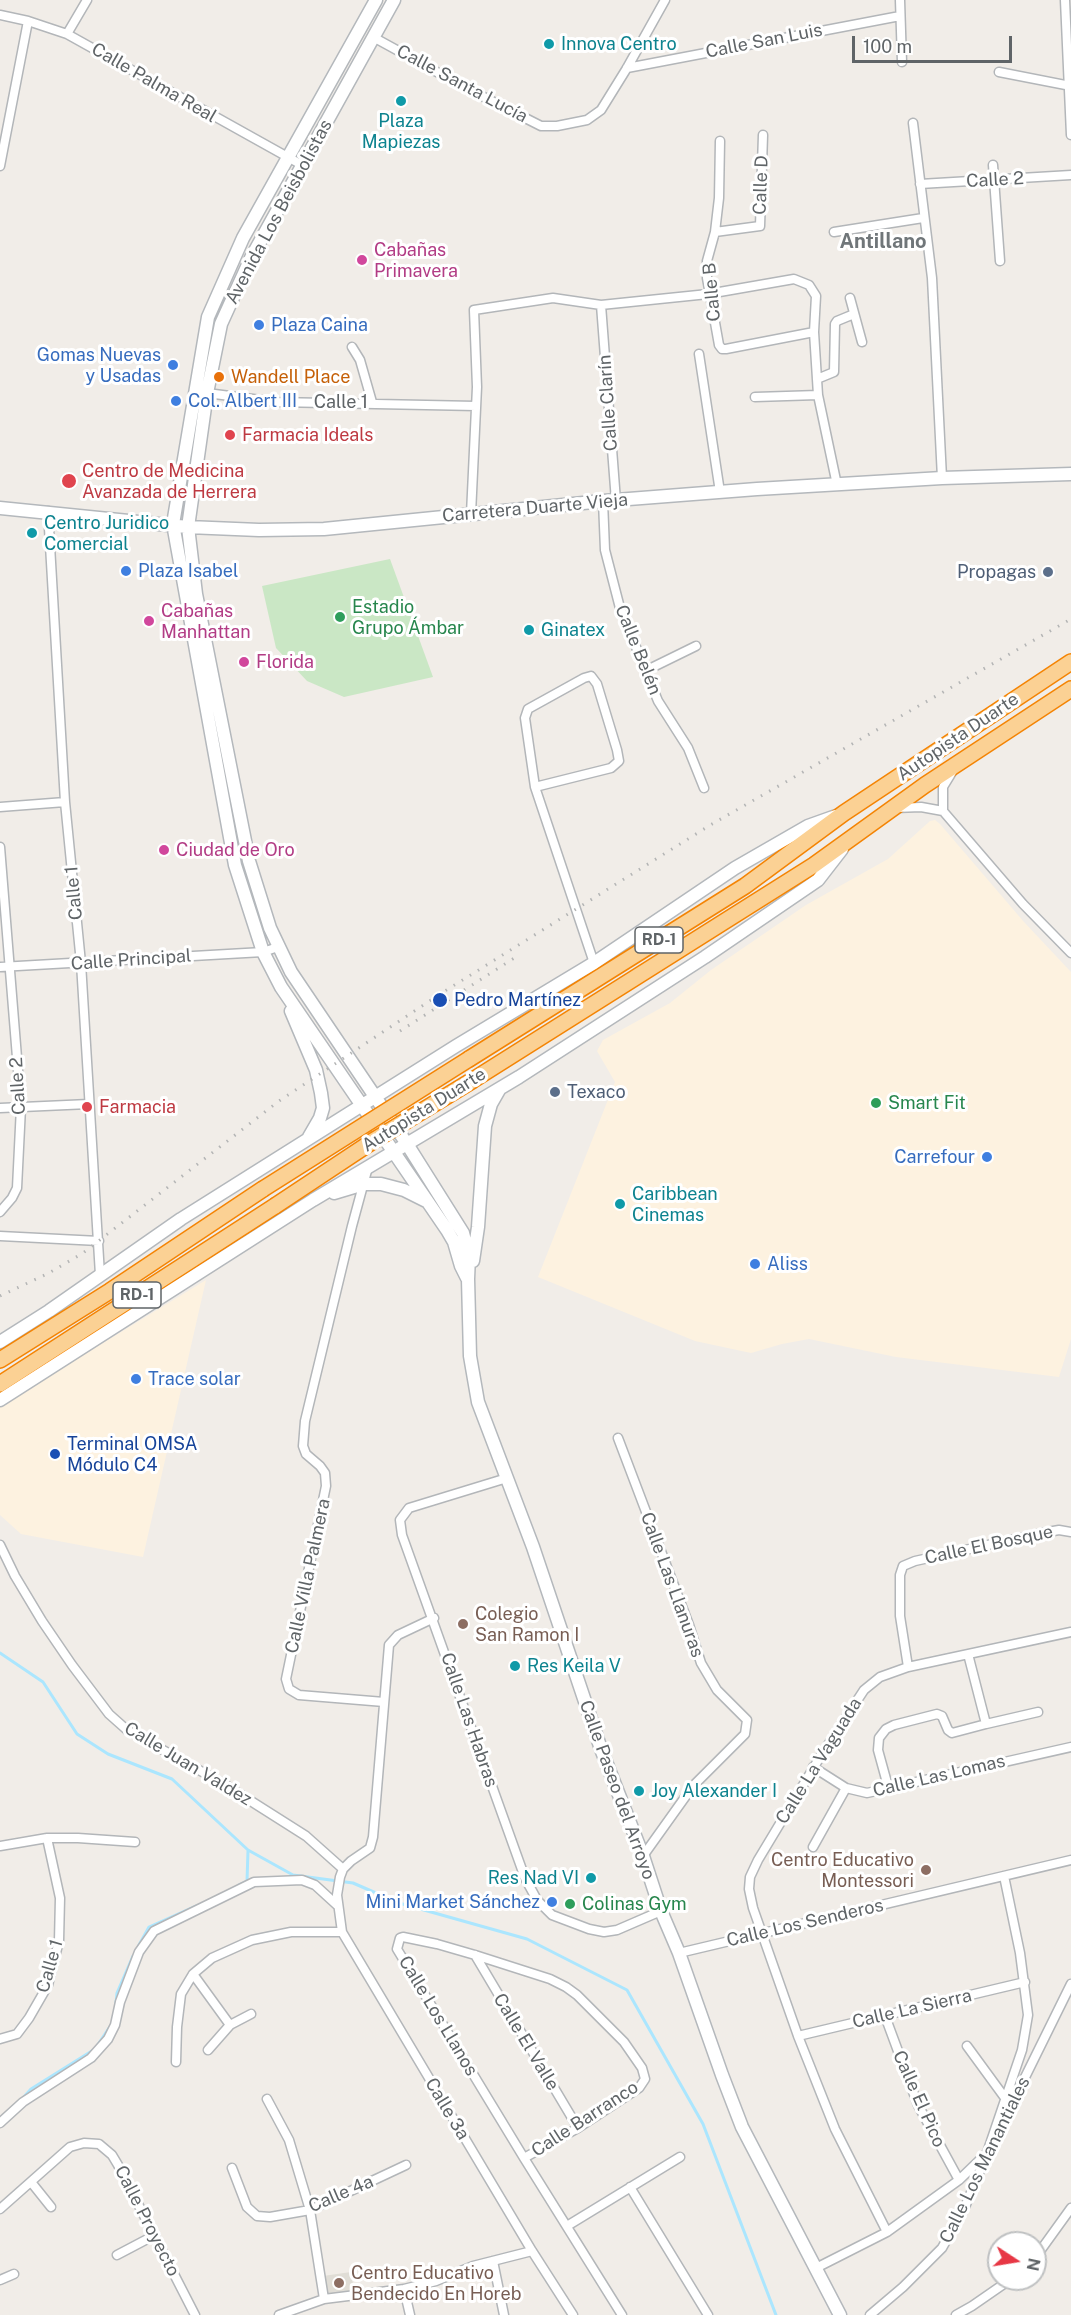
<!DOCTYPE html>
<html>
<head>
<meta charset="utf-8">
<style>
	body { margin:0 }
	#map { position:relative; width:1071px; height:2315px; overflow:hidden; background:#f1ede8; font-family:"Public Sans",sans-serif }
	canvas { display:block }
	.north { position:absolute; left:987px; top:2231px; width:60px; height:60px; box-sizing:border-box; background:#fff; border:2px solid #bfc1c2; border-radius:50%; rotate:102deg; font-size:16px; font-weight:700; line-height:24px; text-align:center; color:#5f6467 }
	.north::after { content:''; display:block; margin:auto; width:21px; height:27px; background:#e73745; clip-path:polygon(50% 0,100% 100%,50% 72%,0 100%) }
	.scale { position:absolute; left:852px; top:36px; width:160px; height:27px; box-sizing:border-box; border:3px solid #5f6467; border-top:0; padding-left:8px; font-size:18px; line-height:21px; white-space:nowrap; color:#5f6467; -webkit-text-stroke:4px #fff; paint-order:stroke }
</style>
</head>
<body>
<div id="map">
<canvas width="1071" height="2315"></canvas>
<div class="north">N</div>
<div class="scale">100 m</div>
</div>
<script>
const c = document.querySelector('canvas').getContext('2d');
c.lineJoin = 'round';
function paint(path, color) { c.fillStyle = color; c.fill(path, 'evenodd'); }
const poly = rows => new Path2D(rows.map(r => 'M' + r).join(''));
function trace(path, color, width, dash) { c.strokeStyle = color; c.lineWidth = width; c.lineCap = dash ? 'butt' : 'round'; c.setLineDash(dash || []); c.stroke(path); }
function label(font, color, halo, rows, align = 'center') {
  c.font = font + ' "Public Sans",sans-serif'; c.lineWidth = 6; c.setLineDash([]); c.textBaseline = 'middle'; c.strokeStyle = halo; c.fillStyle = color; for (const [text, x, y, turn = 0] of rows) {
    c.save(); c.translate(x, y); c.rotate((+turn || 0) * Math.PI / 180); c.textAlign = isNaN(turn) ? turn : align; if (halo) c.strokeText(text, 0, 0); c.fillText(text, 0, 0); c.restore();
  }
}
paint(poly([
	[935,820,940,824,1024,922,1071,972,1071,1339,1059,1377,896,1357,809,1339,782,1344,751,1353,695,1341,538,1277,615,1082,597,1051,603,1040,670,1003,711,970,806,905,888,859,930,821],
	[206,1280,143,1557,21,1534,0,1515,0,1406]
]), '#fdf2e0');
paint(poly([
	[351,2272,354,2291,330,2294,325,2290,323,2276]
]), '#e0ddd6');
paint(poly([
	[390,559,433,677,344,697,307,681,276,648,262,586]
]), '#cae7c5');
trace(poly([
	[0,1653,43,1682,77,1734,108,1754,172,1779,248,1850,293,1875,353,1883,399,1903,527,1939,627,1990,703,2124,776,2315],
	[239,1885,247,1881,248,1851],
	[139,1945,149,1927,196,1906],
	[116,2003,117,1993,133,1956],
	[22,2099,31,2089,95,2049,109,2028]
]), '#abe6fe', 3);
const minor = poly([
	[900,0,902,62],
	[1065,0,1071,135],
	[0,15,28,21,67,34,302,165],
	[67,34,87,0],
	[373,37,466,88,541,126,557,126,587,120,601,110,627,68,665,0],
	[627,68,900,16],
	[999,72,1071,86],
	[913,123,932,278,942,478],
	[720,141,719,198,715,232,707,261,707,278,719,345,722,349,726,349,814,332],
	[993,165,1000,261],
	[0,166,28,21],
	[920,184,1071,175],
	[715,232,760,226,763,135],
	[834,232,923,218],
	[850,298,862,342],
	[601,305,616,501],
	[352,347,360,360,372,402],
	[699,354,720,492],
	[817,379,834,372,835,324,837,321,854,314],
	[207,393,276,402,476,406],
	[755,397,818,395],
	[603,501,605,550,620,608,658,701,688,748,704,788],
	[48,511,65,802,81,963,100,1275],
	[471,514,477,387,474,310,553,298,601,305,708,294,794,279,809,285,816,296,814,332,818,395,837,485],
	[645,671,696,646],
	[535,787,611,768,619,761,617,750,597,684,591,676,584,678,528,709,525,718,535,787,594,963],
	[0,807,65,802],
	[895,808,921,807,943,811,1023,904,1071,953],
	[943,811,943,787,954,769],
	[0,847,21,1107,17,1188,12,1198,0,1212],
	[0,967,263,952,278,947],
	[0,1108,89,1104],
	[368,1167,352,1226,305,1421,303,1446,306,1454,320,1466,325,1473,326,1486,286,1679,289,1689,299,1695,384,1702],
	[0,1236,99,1241],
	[618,1438,689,1625,701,1663,717,1690,747,1720,745,1734,693,1786,643,1856],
	[507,1478,409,1508,400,1520,402,1535,525,1878,537,1900,552,1915,589,1929,604,1932,617,1930,661,1911],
	[0,1545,15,1576,42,1621,72,1665,109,1714,127,1730,224,1784,306,1836,343,1869],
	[434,1618,398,1635,389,1645,373,1837,370,1848,351,1861,343,1869,340,1877,337,1895,342,1932,532,2251,573,2315],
	[908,1667,900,1616,900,1575,903,1566,915,1561,1042,1533,1059,1530,1071,1532],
	[986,1724,1038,1712],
	[813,1767,846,1788,867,1793,1071,1747],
	[889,1790,878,1750,879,1738,886,1729,894,1725,937,1714,942,1716,948,1730,952,1733,986,1724,968,1654],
	[0,1846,47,1838,78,1838,135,1842],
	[813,1847,846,1788],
	[679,1953,1071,1860],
	[475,1955,578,2128],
	[193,1974,230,2025],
	[885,2016,918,2105,959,2180],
	[798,2036,1025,1982],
	[0,2039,17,2034,29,2018,48,1985,59,1941,60,1898,47,1838],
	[967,2046,1005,2098],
	[208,2050,230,2025,251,2014],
	[176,2062,177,2027,181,1994,193,1974,212,1958,252,1940,291,1932,342,1932],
	[267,2099,289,2140,310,2210,324,2299],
	[0,2123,23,2102,91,2058,108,2039,115,2025,120,2002,139,1952,154,1931,254,1882,302,1880,315,1885,338,1906],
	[1000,2128,1071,1984],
	[524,2158,578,2128,639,2088,645,2079,642,2068,624,2042,577,1995,566,1987,550,1979,475,1955,437,1944,403,1937,400,1938,397,1949,524,2158,622,2315],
	[232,2168,247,2207,257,2216,270,2217,310,2210,406,2165],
	[31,2182,51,2207],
	[630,2187,708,2315],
	[0,2209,70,2147,84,2143,99,2144,112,2155,118,2165,195,2315],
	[567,2226,680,2157],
	[887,2232,835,2129,798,2036,753,1908,749,1889,750,1877,758,1860,820,1757,864,1690,880,1677,908,1667,1071,1632],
	[117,2255,155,2235],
	[1035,2258,1071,2208],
	[493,2261,504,2315],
	[816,2268,887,2232,959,2180,987,2153,1022,2050,1028,2015,1020,1953,1004,1876],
	[0,2280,14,2274],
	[404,2289,410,2315],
	[279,2315,324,2299,404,2289,436,2281,473,2266,532,2251],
	[870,2315,903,2287,942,2248,965,2207,986,2156],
	[956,2315,972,2306,1011,2279]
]);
const secondary = poly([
	[376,0,243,238,208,317,173,524,235,865,263,952,281,987,447,1230,454,1242,461,1266,467,1278],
	[394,0,251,258,221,324,207,393,188,527,196,594,249,861,270,928,291,972,407,1144,463,1233,469,1256,468,1279,470,1356,478,1402,533,1547,601,1749,643,1856,661,1911,679,1953,722,2075,742,2127,840,2315],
	[0,508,188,527,259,530,324,529,603,501,757,489,942,478,1071,474],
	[291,1011,316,1070,321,1093,323,1108,320,1118,309,1137],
	[334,1193,364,1184,381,1184,404,1190,426,1201],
	[473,1261,478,1227,485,1126,491,1104,499,1090],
	[0,1342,49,1311,181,1219,456,1046,594,963,735,868,808,826,836,816],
	[0,1400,313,1200,519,1077,705,957,818,880,842,849]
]);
const motorway = poly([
	[469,1059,745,886,844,813,1071,662],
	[473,1080,814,865,925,785,1071,689],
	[0,1360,110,1291,263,1189],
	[0,1384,275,1206]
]);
trace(minor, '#b3b6b9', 11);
trace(secondary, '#b4b8bc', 15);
trace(motorway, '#f48404', 18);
trace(minor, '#fff', 8);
trace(secondary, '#fff', 12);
trace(motorway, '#fbd194', 15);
trace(poly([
	[400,1031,519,955],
	[0,1296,49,1273,83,1253,279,1101,437,996,712,824,1071,619]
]), '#b4b5b5', 3, [1.5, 8]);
const motorwayBridge = poly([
	[263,1189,469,1059],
	[275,1206,373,1141,473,1080]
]);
trace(motorwayBridge, '#f48404', 18, []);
trace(motorwayBridge, '#fbd194', 15);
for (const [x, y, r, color] of [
	[549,44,6,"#0f9aa8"],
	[401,101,6,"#0f9aa8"],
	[362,260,6,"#d1479c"],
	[259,325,6,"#3f7fe0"],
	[173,365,6,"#3f7fe0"],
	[219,377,6,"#e8710a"],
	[176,401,6,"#3f7fe0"],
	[230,435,6,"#e0444e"],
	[69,481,8,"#e0444e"],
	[32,533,6,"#0f9aa8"],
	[126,571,6,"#3f7fe0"],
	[1048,572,6,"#5c6f8a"],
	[340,617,6,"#2e9e5b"],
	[149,621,6,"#d1479c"],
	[529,630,6,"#0f9aa8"],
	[244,662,6,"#d1479c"],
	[164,850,6,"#d1479c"],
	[440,1000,8,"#1a4fb4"],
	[555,1092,6,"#5c6f8a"],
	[876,1103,6,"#2e9e5b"],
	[87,1107,6,"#e0444e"],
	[987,1157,6,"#3f7fe0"],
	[620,1204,6,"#0f9aa8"],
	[755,1264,6,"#3f7fe0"],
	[136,1379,6,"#3f7fe0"],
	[55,1454,6,"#1a4fb4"],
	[463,1624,6,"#8d6e63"],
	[515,1666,6,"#0f9aa8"],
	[639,1791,6,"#0f9aa8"],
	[926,1870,6,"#8d6e63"],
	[591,1878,6,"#0f9aa8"],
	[552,1902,6,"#3f7fe0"],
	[570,1904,6,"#2e9e5b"],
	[339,2283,6,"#8d6e63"]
]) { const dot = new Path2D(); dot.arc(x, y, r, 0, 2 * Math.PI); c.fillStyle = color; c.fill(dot); trace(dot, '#fff', 2); }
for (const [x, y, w] of [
	[659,940,48],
	[137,1295,48]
]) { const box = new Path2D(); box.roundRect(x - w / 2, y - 13, w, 26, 4.5); c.fillStyle = '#fff'; c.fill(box); trace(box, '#5f6467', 1.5); }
label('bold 16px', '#5f6467', null, [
	["RD-1",659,940],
	["RD-1",137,1295]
]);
label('18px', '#5f6467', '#fff', [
	["Calle San Luis",764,41,-11],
	["Calle Palma Real",154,83,30],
	["Calle Santa Lucía",462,84,28],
	["Calle 2",995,180,-3],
	["Calle D",761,185,-88],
	["Avenida Los Beisbolistas",279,212,-62],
	["Calle B",712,292,-95],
	["Calle 1",341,402],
	["Calle Clarín",608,403,-94],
	["Carretera Duarte Vieja",535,508,-5],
	["Calle Belén",638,650,68],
	["Autopista Duarte",958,737,-34],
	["Calle 1",74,893,-95],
	["Calle Principal",131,960,-4],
	["Calle 2",18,1086,-93],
	["Autopista Duarte",424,1110,-32],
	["Calle El Bosque",989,1545,-12],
	["Calle Villa Palmera",308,1576,-78],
	["Calle Las Llanuras",672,1585,70],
	["Calle Las Habras",469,1720,71],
	["Calle La Vaguada",819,1761,-58],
	["Calle Juan Valdez",188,1764,31],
	["Calle Las Lomas",939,1776,-13],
	["Calle Paseo del Arroyo",617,1790,70],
	["Calle Los Senderos",805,1923,-13],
	["Calle 1",50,1966,-74],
	["Calle La Sierra",912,2009,-13],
	["Calle Los Llanos",438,2016,59],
	["Calle El Valle",526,2042,59],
	["Calle El Pico",919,2099,66],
	["Calle 3a",447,2109,59],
	["Calle Barranco",585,2119,-33],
	["Calle Los Manantiales",985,2160,-64],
	["Calle 4a",341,2194,-23],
	["Calle Proyecto",147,2221,63]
]);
label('18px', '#0d838f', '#fff', [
	["Innova Centro",561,44],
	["Plaza",401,121,"center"],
	["Mapiezas",401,142,"center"],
	["Centro Juridico",44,523],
	["Comercial",44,544],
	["Ginatex",541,630],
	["Caribbean",632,1194],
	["Cinemas",632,1215],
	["Res Keila V",527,1666],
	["Joy Alexander I",651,1791],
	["Res Nad VI",579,1878,"right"]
], 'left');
label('18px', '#b23c85', '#fff', [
	["Cabañas",374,250],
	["Primavera",374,271],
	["Cabañas",161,611],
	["Manhattan",161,632],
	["Florida",256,662],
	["Ciudad de Oro",176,850]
], 'left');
label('18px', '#366cbe', '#fff', [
	["Plaza Caina",271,325],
	["Gomas Nuevas",161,355,"right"],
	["y Usadas",161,376,"right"],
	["Col. Albert III",188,401],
	["Plaza Isabel",138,571],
	["Carrefour",975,1157,"right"],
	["Aliss",767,1264],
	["Trace solar",148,1379],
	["Mini Market Sánchez",540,1902,"right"]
], 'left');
label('18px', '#c56008', '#fff', [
	["Wandell Place",231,377]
], 'left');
label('18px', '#be3a42', '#fff', [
	["Farmacia Ideals",242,435],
	["Centro de Medicina",82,471],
	["Avanzada de Herrera",82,492],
	["Farmacia",99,1107]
], 'left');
label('18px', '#4e5e75', '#fff', [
	["Propagas",1036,572],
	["Texaco",567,1092,"left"]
], 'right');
label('18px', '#27864d', '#fff', [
	["Estadio",352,607],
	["Grupo Ámbar",352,628],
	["Smart Fit",888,1103],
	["Colinas Gym",582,1904]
], 'left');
label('18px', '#164399', '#fff', [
	["Pedro Martínez",454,1000],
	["Terminal OMSA",67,1444],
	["Módulo C4",67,1465]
], 'left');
label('18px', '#785e54', '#fff', [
	["Colegio",475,1614],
	["San Ramon I",475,1635],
	["Centro Educativo",914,1860,"right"],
	["Montessori",914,1881,"right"],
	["Centro Educativo",351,2273],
	["Bendecido En Horeb",351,2294]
], 'left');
label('bold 20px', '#707679', '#fff', [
	["Antillano",883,242]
]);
</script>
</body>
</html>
